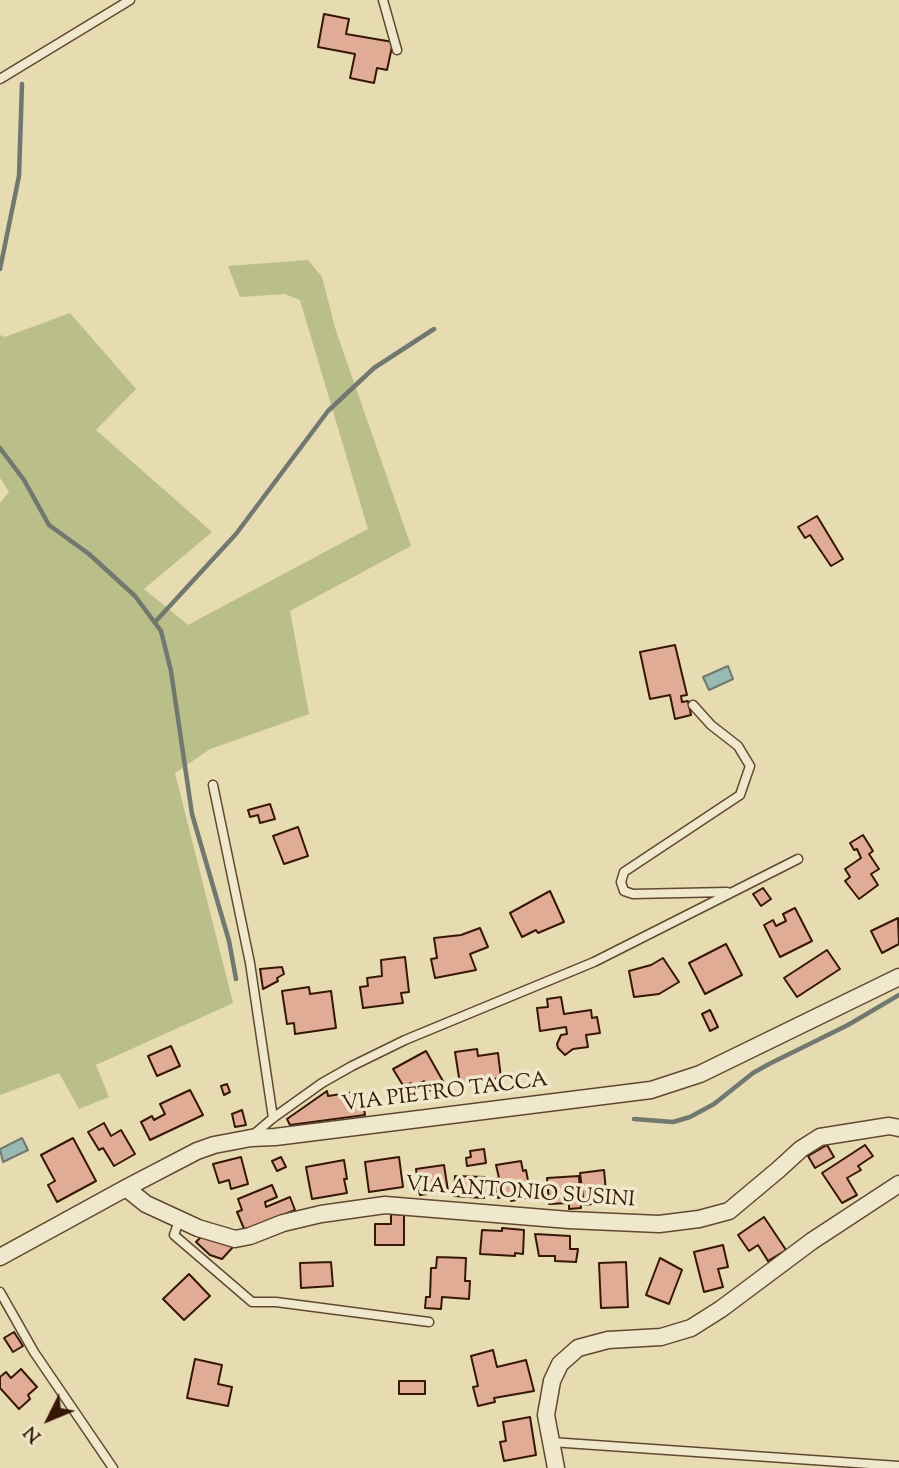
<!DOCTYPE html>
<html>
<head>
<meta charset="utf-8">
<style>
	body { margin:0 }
	#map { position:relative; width:899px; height:1468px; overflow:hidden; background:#e6dbb1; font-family:"Sorts Mill Goudy",serif }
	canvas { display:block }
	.north { position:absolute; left:14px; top:1384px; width:70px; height:70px; -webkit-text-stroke:5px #efe8cc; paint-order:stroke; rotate:227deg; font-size:19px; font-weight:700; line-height:28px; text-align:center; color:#361705 }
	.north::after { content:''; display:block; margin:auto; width:24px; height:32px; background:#361705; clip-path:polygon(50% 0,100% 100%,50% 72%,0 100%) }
</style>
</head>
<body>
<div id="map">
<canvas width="899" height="1468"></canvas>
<div class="north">N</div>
</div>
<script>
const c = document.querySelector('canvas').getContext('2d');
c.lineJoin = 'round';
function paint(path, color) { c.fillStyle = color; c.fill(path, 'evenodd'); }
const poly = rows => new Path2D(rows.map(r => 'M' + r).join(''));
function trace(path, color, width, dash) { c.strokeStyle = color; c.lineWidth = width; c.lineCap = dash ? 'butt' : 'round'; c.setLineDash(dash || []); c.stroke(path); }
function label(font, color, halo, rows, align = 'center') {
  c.font = font + ' "Sorts Mill Goudy",serif'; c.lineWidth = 7; c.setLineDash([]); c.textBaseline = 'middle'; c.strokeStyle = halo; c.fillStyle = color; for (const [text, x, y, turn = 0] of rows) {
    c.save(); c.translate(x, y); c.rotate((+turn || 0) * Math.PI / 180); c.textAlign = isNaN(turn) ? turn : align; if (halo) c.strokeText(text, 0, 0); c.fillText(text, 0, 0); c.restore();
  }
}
paint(poly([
	[308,260,322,277,336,331,411,546,290,611,309,714,210,749,175,773,233,1003,96,1065,109,1097,79,1109,59,1073,0,1095,0,503,9,492,0,478,0,335,5,337,70,313,136,389,96,430,212,532,144,589,188,625,368,529,300,300,285,294,240,297,228,266]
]), '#babe88');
const water = poly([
	[728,666,733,679,709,690,703,677,728,666],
	[22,1138,28,1150,3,1162,0,1149,22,1138]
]);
paint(water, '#99b9b5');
trace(water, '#71786f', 2);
trace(poly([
	[0,269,19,176,22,84],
	[0,448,24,480,49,525,89,554,135,596,161,631,171,671,192,814,229,941,236,979],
	[155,622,236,534,328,411,374,368,434,329],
	[634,1119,673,1122,690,1117,714,1104,753,1073,769,1064,848,1025,899,995]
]), '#71786f', 4.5);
const building = poly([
	[324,14,349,19,346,34,393,42,387,70,377,68,374,83,350,78,355,54,318,47,324,14],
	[817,516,843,559,831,566,810,535,805,538,798,527,817,516],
	[675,645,687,695,681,696,682,702,688,701,691,715,675,719,670,695,650,699,640,652,675,645],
	[270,804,275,819,260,823,258,815,250,817,248,810,270,804],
	[298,827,308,856,284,864,273,836,298,827],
	[863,835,873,851,869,854,879,869,871,874,878,885,859,899,845,881,850,877,845,869,861,858,857,849,854,850,850,843,863,835],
	[763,888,771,899,761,906,753,894,763,888],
	[550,891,564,922,538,933,536,930,522,937,510,913,550,891],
	[795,908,812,941,780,957,764,925,773,920,776,926,786,921,783,914,795,908],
	[898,918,899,944,882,953,871,931,898,918],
	[480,928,488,947,470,954,476,970,435,978,431,959,437,958,434,938,461,935,480,928],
	[726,944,742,975,705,994,689,963,726,944],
	[827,950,840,969,797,997,784,978,827,950],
	[405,957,409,992,401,993,403,1003,363,1008,360,987,368,986,367,978,382,976,381,960,405,957],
	[663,958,679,982,659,994,634,997,629,971,651,965,663,958],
	[282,967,284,974,277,978,278,981,263,989,260,969,282,967],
	[309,987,310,994,331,991,336,1028,295,1034,294,1023,287,1024,282,991,309,987],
	[561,997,564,1014,591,1010,592,1018,597,1017,600,1033,586,1035,588,1047,573,1049,565,1055,558,1048,557,1044,561,1035,567,1034,566,1027,540,1031,537,1008,548,1007,547,999,561,997],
	[710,1010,718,1027,710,1031,702,1014,710,1010],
	[171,1046,180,1066,157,1076,148,1056,171,1046],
	[477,1049,478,1056,498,1053,501,1078,460,1084,455,1052,477,1049],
	[426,1051,444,1083,429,1091,424,1081,414,1087,411,1083,404,1087,393,1069,426,1051],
	[227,1084,230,1092,224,1095,221,1086,227,1084],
	[190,1090,203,1115,150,1140,141,1122,152,1116,154,1120,165,1114,160,1104,190,1090],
	[327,1091,328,1096,361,1091,365,1115,290,1125,287,1119,327,1091],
	[242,1110,246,1125,235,1127,232,1114,242,1110],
	[104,1123,111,1136,121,1130,135,1154,114,1166,103,1148,99,1150,88,1132,104,1123],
	[73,1138,96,1181,57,1202,48,1185,55,1181,41,1155,73,1138],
	[827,1145,834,1157,815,1168,808,1156,827,1145],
	[865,1145,873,1156,858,1166,861,1170,847,1178,857,1195,842,1203,822,1173,865,1145],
	[484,1149,486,1163,467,1166,466,1158,471,1157,470,1151,484,1149],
	[241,1157,248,1184,231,1189,229,1180,219,1183,213,1164,241,1157],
	[281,1157,286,1167,277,1171,272,1161,281,1157],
	[399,1157,403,1187,369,1192,365,1162,399,1157],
	[344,1160,347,1179,344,1179,347,1193,312,1199,306,1167,344,1160],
	[521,1161,523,1171,526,1170,531,1197,511,1201,510,1195,498,1198,494,1179,499,1178,496,1165,521,1161],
	[444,1165,448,1191,420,1195,416,1169,444,1165],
	[604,1170,607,1202,584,1205,580,1173,604,1170],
	[455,1176,485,1177,484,1198,454,1196,455,1176],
	[579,1176,581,1208,569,1209,569,1203,549,1204,547,1178,579,1176],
	[272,1185,277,1197,265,1202,266,1207,290,1197,295,1210,245,1231,237,1212,242,1210,238,1199,272,1185],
	[391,1214,404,1215,404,1245,375,1245,375,1224,391,1224,391,1214],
	[764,1217,786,1250,768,1261,758,1245,749,1251,738,1235,764,1217],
	[502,1228,524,1230,523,1254,515,1253,515,1256,480,1254,482,1230,502,1231,502,1228],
	[535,1234,570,1236,570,1249,578,1249,576,1262,555,1261,555,1256,539,1256,535,1234],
	[202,1236,233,1247,222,1259,210,1255,196,1242,202,1236],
	[723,1245,728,1267,718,1269,723,1287,704,1292,694,1252,723,1245],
	[437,1257,466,1258,465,1281,470,1281,469,1299,442,1297,441,1309,425,1308,426,1297,430,1297,431,1268,436,1268,437,1257],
	[660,1258,682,1270,669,1304,646,1295,660,1258],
	[331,1262,333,1286,301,1288,300,1263,331,1262],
	[626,1262,628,1307,601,1308,599,1263,626,1262],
	[189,1274,210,1296,184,1320,163,1299,189,1274],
	[14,1332,23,1346,13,1352,4,1338,14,1332],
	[493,1350,497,1367,526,1360,534,1391,494,1398,495,1402,478,1406,473,1387,478,1386,471,1356,493,1350],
	[195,1359,222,1365,218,1384,232,1387,228,1406,187,1398,195,1359],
	[21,1369,37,1387,28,1395,30,1399,19,1409,0,1388,0,1377,6,1372,11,1378,21,1369],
	[399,1381,425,1381,425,1394,399,1394,399,1381],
	[530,1417,536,1455,504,1461,500,1442,506,1441,503,1422,530,1417]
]);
paint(building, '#e0ac96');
trace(building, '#361705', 2);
const service = poly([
	[383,0,397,50],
	[0,79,130,0],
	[693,705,711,725,738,746,750,766,740,795,624,872,621,882,624,891,633,894,727,892],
	[213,785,250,963,273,1118],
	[253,1135,273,1118,322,1083,352,1066,405,1040,594,962,798,859],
	[180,1218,174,1235,252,1302,276,1302,429,1322],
	[0,1292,34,1352,113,1468],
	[551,1442,899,1466]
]);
const minor = poly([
	[126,1188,146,1204,198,1228,235,1239,250,1236,283,1223,321,1214,385,1205,569,1220,659,1224,699,1219,729,1211,778,1170,801,1149,820,1137,889,1126,899,1128],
	[0,1257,126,1188,197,1151,214,1145,251,1138,275,1137,651,1090,700,1074,899,977],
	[556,1468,546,1415,552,1381,560,1364,578,1348,608,1340,661,1337,691,1328,721,1309,812,1241,899,1184]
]);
trace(service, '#624830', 11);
trace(minor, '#624830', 19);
trace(service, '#efe8cc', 8);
trace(minor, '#efe8cc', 16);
label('21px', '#361705', '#efe8cc', [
	["VIA PIETRO TACCA",445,1094,-7],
	["VIA ANTONIO SUSINI",520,1194,4]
]);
</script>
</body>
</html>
